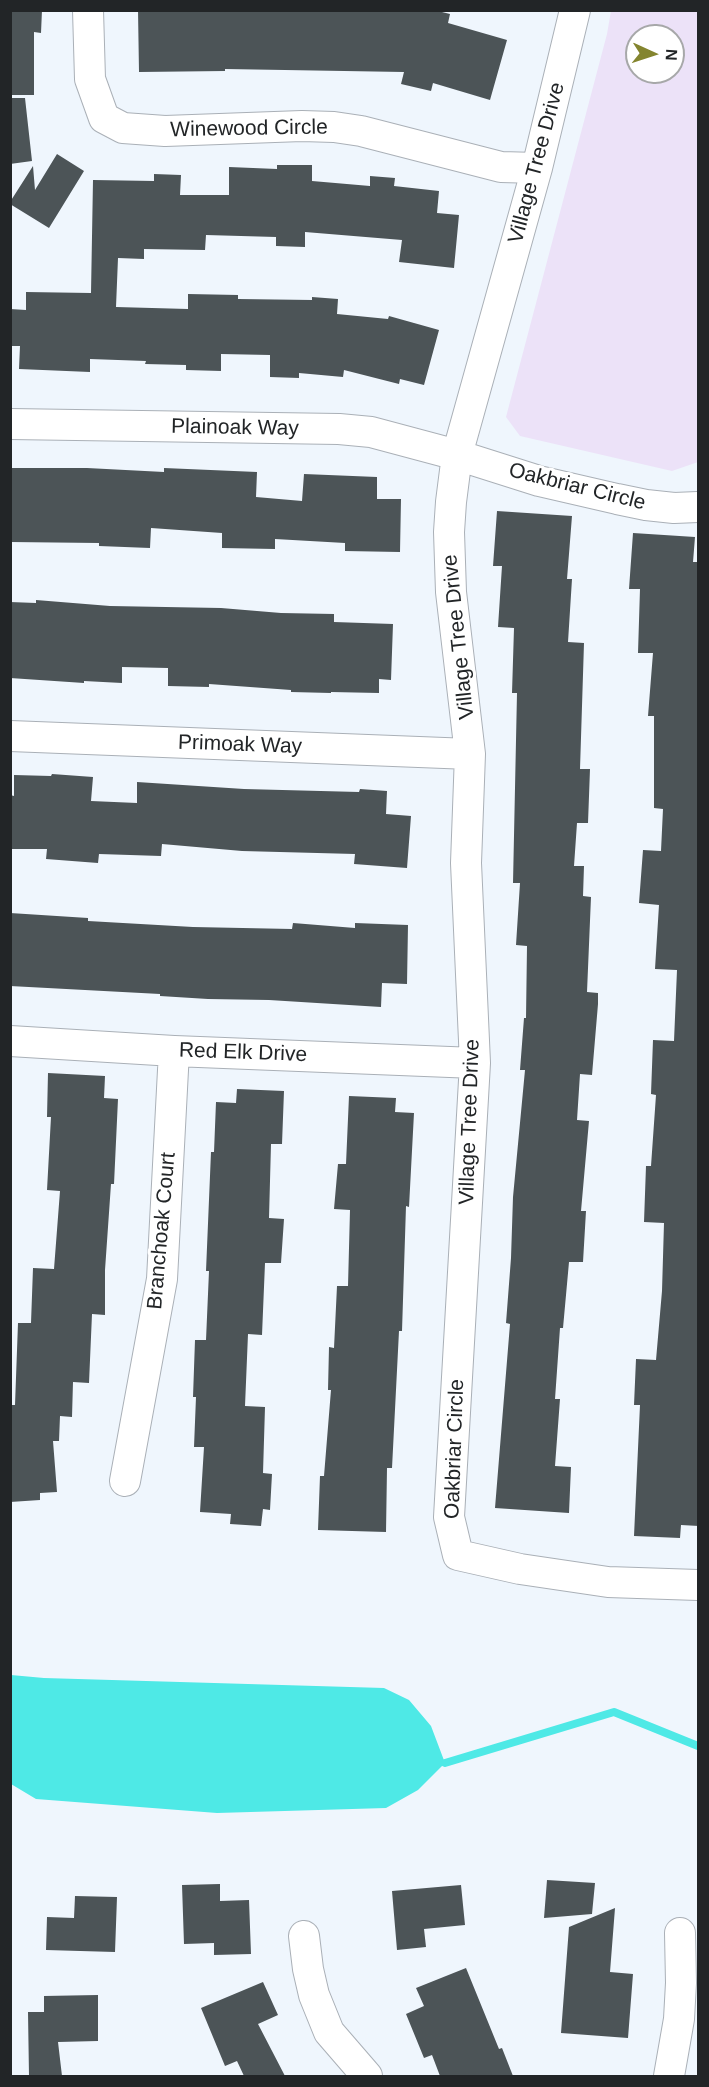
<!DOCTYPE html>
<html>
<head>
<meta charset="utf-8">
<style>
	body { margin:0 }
	#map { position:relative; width:709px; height:2087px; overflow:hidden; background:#eff6fd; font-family:Arial,sans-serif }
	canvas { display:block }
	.frame { position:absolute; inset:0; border:12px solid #222527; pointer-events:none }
	.north { position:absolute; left:625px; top:24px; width:60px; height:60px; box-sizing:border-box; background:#fff; border:2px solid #a7a8a9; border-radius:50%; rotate:93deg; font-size:16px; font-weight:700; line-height:24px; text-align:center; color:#222527 }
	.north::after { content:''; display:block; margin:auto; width:21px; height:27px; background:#84852f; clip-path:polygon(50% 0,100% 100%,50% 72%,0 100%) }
</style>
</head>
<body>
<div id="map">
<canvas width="709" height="2087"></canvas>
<div class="frame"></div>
<div class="north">N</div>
</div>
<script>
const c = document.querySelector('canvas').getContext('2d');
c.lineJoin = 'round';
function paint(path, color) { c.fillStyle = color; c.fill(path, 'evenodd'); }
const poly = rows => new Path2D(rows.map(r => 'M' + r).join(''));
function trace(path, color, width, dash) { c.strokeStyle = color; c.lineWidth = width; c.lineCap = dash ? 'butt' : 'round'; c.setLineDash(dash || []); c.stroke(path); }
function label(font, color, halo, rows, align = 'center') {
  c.font = font + ' Arial,sans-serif'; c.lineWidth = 6; c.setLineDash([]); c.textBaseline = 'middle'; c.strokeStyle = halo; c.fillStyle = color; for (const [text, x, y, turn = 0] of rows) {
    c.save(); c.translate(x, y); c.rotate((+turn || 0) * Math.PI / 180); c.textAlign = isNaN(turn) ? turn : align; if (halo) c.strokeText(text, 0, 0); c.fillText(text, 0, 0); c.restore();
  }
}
paint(poly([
	[611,11,698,11,698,462,672,471,520,436,506,417,607,34],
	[637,36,673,36,673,72,637,72]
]), '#ece2f8');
paint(poly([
	[11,1675,44,1678,384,1688,409,1700,431,1726,445,1763,418,1790,386,1808,217,1813,36,1799,11,1784]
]), '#4ee9e6');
trace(poly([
	[445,1763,614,1712,698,1746]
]), '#4ee9e6', 8);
paint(poly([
	[10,10,42,10,41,33,34,32,34,95,10,95],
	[138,10,434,10,450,14,448,23,507,40,490,100,433,83,431,91,401,84,404,72,225,69,225,71,139,72],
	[10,98,25,98,32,161,10,164],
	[57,154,84,171,49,228,10,204,10,202,33,166,35,190],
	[277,165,312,165,312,181,370,186,370,176,395,178,394,186,439,191,437,213,459,215,454,268,399,262,402,240,305,232,305,247,276,246,276,237,206,235,205,250,144,249,144,259,118,258,116,307,188,309,188,294,238,295,238,299,312,300,312,297,338,299,337,314,388,319,389,316,439,330,424,385,400,379,399,384,344,370,343,377,299,373,299,378,270,377,270,355,221,354,221,371,186,370,186,365,145,364,146,361,90,359,90,372,19,369,20,346,10,346,10,309,26,310,26,292,91,293,93,180,154,181,154,174,181,175,180,195,229,195,229,167,277,169],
	[10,468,87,468,164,472,164,468,257,472,256,497,302,501,304,474,377,477,377,499,401,499,400,552,345,551,345,543,275,539,275,549,222,548,222,533,151,528,150,548,99,546,99,543,10,542],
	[497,511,572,516,567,579,572,579,568,642,584,643,580,769,590,769,588,823,577,823,574,866,584,866,583,896,591,897,587,992,598,993,598,1004,592,1075,580,1074,577,1120,589,1121,581,1211,586,1211,583,1262,569,1262,563,1328,560,1328,555,1399,560,1399,555,1466,571,1467,569,1513,495,1508,510,1324,506,1323,511,1258,513,1197,525,1070,520,1070,524,1018,526,1018,527,946,516,945,520,883,513,883,517,693,512,693,514,628,498,627,502,566,493,566],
	[633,533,695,537,693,562,699,562,699,1526,681,1525,680,1538,634,1536,640,1405,634,1405,636,1359,656,1360,662,1291,664,1223,644,1222,646,1166,651,1166,656,1095,651,1094,653,1040,674,1041,677,970,655,969,659,905,639,903,643,850,661,851,663,809,654,808,654,716,648,716,653,653,638,653,640,589,629,589],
	[36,600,110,606,221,608,281,613,334,614,334,622,393,624,391,680,379,679,379,693,331,692,331,693,291,692,291,690,209,684,209,687,168,686,168,668,122,667,122,683,84,681,84,683,10,678,10,602,36,603],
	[52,774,93,777,91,801,137,803,137,782,244,789,359,792,360,789,387,791,386,814,411,816,407,868,354,864,355,854,242,851,162,844,161,856,99,854,98,863,46,859,47,849,10,849,10,795,14,796,14,775,51,776],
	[10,913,88,918,88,921,193,927,292,929,293,923,355,928,355,923,408,925,407,984,382,983,381,1007,269,1000,208,999,160,996,160,994,10,986],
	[48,1073,105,1076,104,1098,118,1099,114,1184,111,1184,105,1270,105,1315,92,1314,89,1383,73,1382,72,1417,60,1416,59,1441,53,1441,57,1492,40,1493,40,1500,10,1502,10,1405,15,1405,18,1323,31,1323,33,1268,54,1269,60,1191,47,1190,51,1117,47,1117],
	[237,1089,284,1091,282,1144,271,1144,269,1218,284,1219,281,1263,265,1263,262,1335,248,1334,245,1406,265,1407,263,1473,272,1474,270,1510,263,1509,261,1526,230,1524,231,1514,200,1512,204,1447,194,1447,196,1397,193,1397,195,1340,206,1340,209,1271,206,1271,211,1152,214,1152,216,1102,236,1103],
	[349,1096,396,1098,395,1112,414,1113,409,1207,406,1206,402,1331,399,1331,392,1468,387,1468,386,1532,318,1530,320,1476,324,1476,331,1390,328,1390,329,1347,334,1348,337,1286,348,1286,350,1210,334,1209,338,1164,346,1164],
	[547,1880,595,1883,592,1914,544,1918],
	[220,1884,220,1901,249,1900,251,1954,214,1955,214,1943,184,1944,182,1885],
	[461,1885,465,1925,424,1929,426,1947,397,1950,392,1891],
	[75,1896,117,1897,115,1952,46,1950,47,1917,74,1918],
	[615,1908,610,1972,633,1974,628,2038,561,2033,569,1927],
	[466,1968,499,2049,502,2048,513,2076,440,2076,432,2055,424,2058,406,2014,424,2006,416,1988],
	[263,1982,278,2015,258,2024,285,2076,244,2076,237,2061,225,2066,201,2008],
	[98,1995,98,2041,58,2042,62,2076,29,2076,28,2012,44,2012,44,1996]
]), '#4c5457');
const street = poly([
	[88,10,90,79,104,118,123,128,165,131,302,126,334,127,361,131,501,167,537,168],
	[575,10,537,168,457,455,451,502,449,532,451,592,470,754,466,863,475,1063,449,1517,458,1555,520,1569,608,1582,698,1585],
	[10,424,339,429,371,432,457,455,539,481,617,499,646,505,674,508,698,507],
	[10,736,470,754],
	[10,1041,174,1051,475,1063],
	[125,1481,162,1279,174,1051],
	[304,1936,308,1969,314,1995,329,2032,367,2076],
	[669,2076,679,2019,681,1983,680,1933]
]);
trace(street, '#aab0b7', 32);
trace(street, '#fff', 30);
label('21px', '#222527', '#fff', [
	["Winewood Circle",249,129,-1],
	["Village Tree Drive",537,163,-75],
	["Plainoak Way",235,428,1],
	["Oakbriar Circle",577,487,14],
	["Village Tree Drive",459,637,-96],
	["Primoak Way",240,745,2],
	["Red Elk Drive",243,1053,2],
	["Village Tree Drive",470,1122,-88],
	["Branchoak Court",162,1231,-85],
	["Oakbriar Circle",455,1449,-88]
]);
</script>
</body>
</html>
